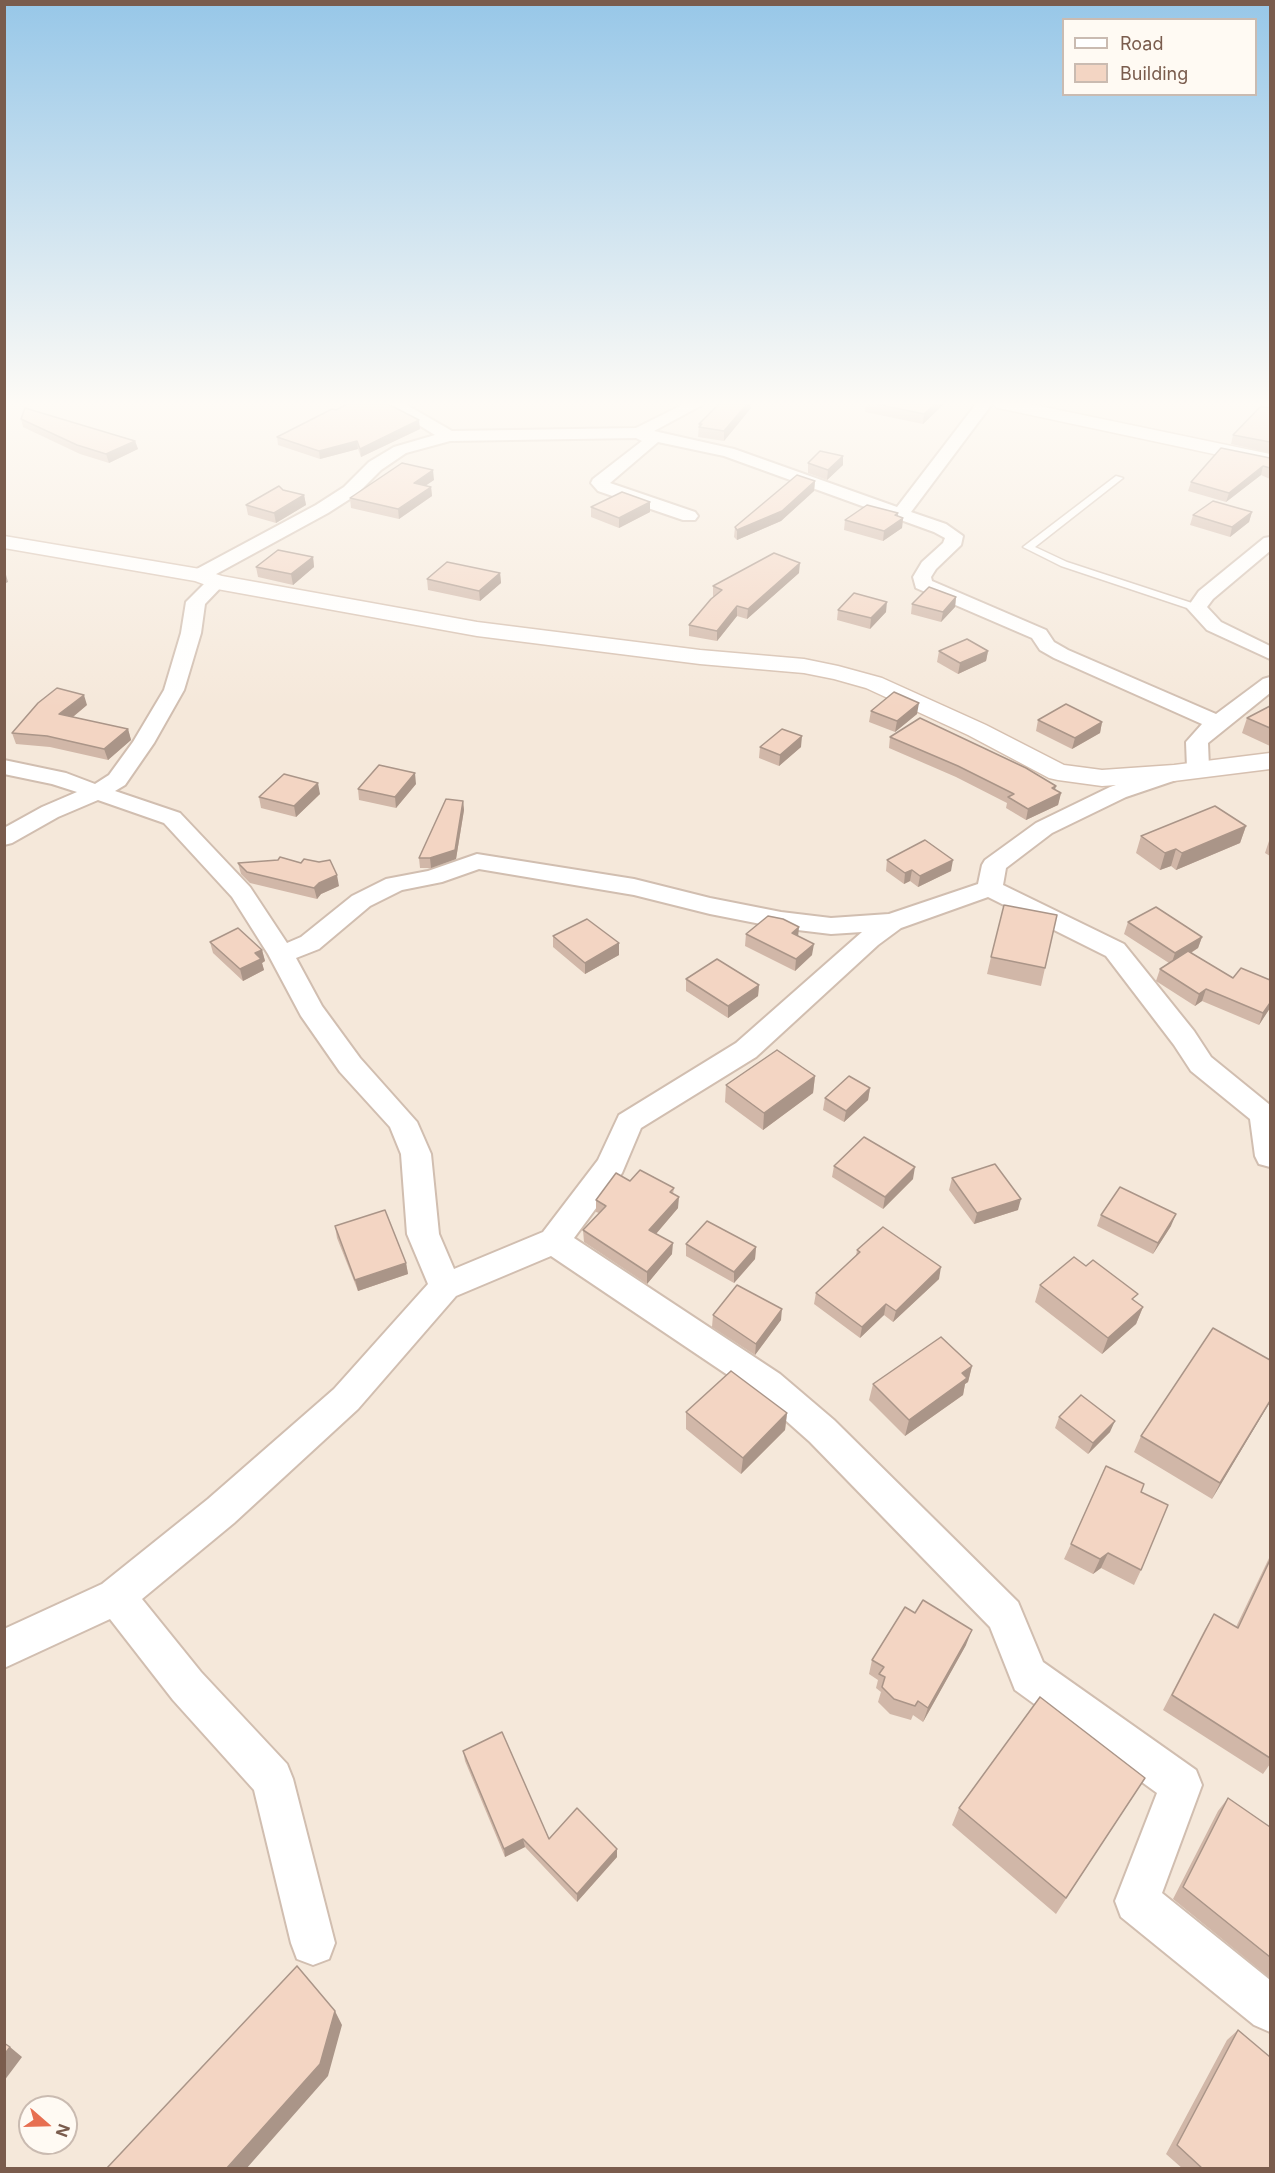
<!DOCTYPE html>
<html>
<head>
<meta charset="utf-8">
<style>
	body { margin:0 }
	#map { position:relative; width:1275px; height:2173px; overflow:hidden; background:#fdf6ec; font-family:Inter,sans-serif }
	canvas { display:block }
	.frame { position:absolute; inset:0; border:6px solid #7a5c4d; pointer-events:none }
	.legend { position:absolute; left:1062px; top:18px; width:195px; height:78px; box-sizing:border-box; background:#fffaf3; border:2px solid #cabbb1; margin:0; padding:8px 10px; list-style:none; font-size:18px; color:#7a5c4d }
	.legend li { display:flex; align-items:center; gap:12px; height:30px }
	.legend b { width:30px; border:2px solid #cabbb1 }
	.north { position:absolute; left:18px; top:2095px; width:60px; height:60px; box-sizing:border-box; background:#fffaf3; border:2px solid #cabbb1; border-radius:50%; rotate:110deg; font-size:16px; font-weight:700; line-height:24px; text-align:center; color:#7a5c4d }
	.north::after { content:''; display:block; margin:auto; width:21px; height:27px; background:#e76f51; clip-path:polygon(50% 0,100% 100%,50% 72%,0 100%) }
</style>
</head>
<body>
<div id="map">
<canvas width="1275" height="2173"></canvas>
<div class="frame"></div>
<ul class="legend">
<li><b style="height:8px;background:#fff"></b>Road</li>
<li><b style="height:16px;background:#f3d5c3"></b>Building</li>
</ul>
<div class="north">N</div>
</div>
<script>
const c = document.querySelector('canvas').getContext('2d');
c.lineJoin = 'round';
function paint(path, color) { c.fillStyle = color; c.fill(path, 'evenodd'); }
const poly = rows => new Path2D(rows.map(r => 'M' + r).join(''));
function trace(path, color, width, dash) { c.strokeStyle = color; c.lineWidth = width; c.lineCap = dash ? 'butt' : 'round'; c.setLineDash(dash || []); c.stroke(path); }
paint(poly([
	[5,404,1270,404,1270,2168,5,2168],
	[30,2107,66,2107,66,2143,30,2143]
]), '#f5e8da');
const lane = poly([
	[1116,476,1123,478,1035,547,1067,562,1201,606,1201,610,1193,610,1061,566,1023,547,1116,476]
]);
const street = poly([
	[385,404,405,404,452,431,636,428,684,404,704,404,654,431,734,449,897,507,976,404,992,404,911,512,946,524,963,536,961,545,936,569,931,577,932,581,1046,630,1054,642,1068,650,1216,714,1263,679,1270,677,1270,693,1208,743,1209,768,1206,773,1198,775,1190,773,1187,768,1186,742,1202,724,1054,658,1040,650,1032,638,916,588,913,577,922,562,943,543,945,538,934,532,724,456,658,442,610,483,695,512,698,516,695,520,683,520,598,491,591,483,593,479,642,441,636,438,450,441,406,453,381,470,356,495,328,513,207,579,193,579,191,575,193,571,316,505,344,487,369,462,394,447,435,435,385,404],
	[1270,537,1270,551,1213,599,1207,607,1221,622,1270,646,1270,659,1207,630,1187,608,1199,591,1264,538,1270,537],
	[217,576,224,578,226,582,205,604,201,633,184,690,154,743,125,785,115,791,180,813,250,887,287,943,301,937,352,896,386,879,428,871,477,854,634,879,710,898,781,912,831,918,889,914,978,884,982,865,985,860,1036,823,1110,787,1166,768,1174,766,1182,768,1185,773,1182,778,1126,797,1052,833,1006,868,1003,885,1124,944,1194,1031,1211,1057,1270,1105,1270,1167,1259,1164,1255,1156,1250,1119,1191,1071,1174,1045,1106,956,988,897,901,928,878,945,756,1057,641,1128,622,1173,574,1238,780,1374,834,1420,1018,1602,1043,1662,1196,1770,1202,1785,1162,1893,1270,1980,1270,2032,1254,2025,1121,1917,1115,1901,1157,1793,1015,1690,990,1627,810,1442,756,1394,551,1256,456,1296,358,1409,234,1523,142,1599,201,1672,287,1764,293,1779,335,1943,329,1959,313,1965,297,1959,291,1943,254,1790,173,1700,110,1619,4,1668,4,1629,102,1584,208,1499,334,1389,428,1284,407,1234,401,1154,390,1127,340,1072,301,1016,268,954,232,897,164,823,98,800,58,817,12,843,4,845,4,828,42,807,77,792,52,784,4,774,4,760,66,773,95,784,109,775,133,742,164,690,181,633,186,602,210,578,217,576],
	[479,869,634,895,710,914,781,928,831,934,862,932,736,1043,619,1115,598,1160,543,1232,454,1269,439,1234,431,1154,417,1122,360,1058,322,1006,296,958,319,949,370,906,402,890,442,882,479,869]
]);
const secondary = poly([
	[994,404,1030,404,1270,454,1270,466,1003,409,997,408,994,404],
	[4,536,200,569,222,576,477,622,700,650,804,659,838,666,882,678,986,725,1064,765,1102,770,1174,765,1270,753,1270,769,1174,781,1102,786,1058,780,1049,778,968,735,866,688,834,679,804,673,700,664,477,636,217,589,195,581,4,548,4,536]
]);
trace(lane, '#d1beb0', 3);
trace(street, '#d1beb0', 4);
trace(secondary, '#d6c0b0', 3);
paint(lane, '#fff');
paint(street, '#fff');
paint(secondary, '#fff');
paint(poly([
	[719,404,751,404,751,408,724,441,698,437,699,424],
	[866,404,944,404,923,424,865,412],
	[1270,408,1270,453,1231,444,1233,435],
	[21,419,135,441,138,449,109,463,80,454,23,427],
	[420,429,361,457,358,449,320,459,278,445,277,437],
	[843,456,843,465,827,480,808,473,808,463],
	[1270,458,1270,479,1261,475,1226,502,1188,491,1191,482],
	[434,480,425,485,431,487,432,496,399,519,351,508,350,498],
	[815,481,814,491,781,521,737,540,734,537,735,527],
	[283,490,304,495,306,505,276,523,248,515,246,505],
	[650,502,650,512,619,528,591,517,591,507],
	[1252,512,1249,522,1230,537,1190,525,1193,515],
	[898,516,903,518,902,528,883,541,844,530,845,520],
	[313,557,314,567,293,585,258,577,256,567],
	[500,573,501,583,480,601,428,590,427,579],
	[799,573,747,619,737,616,717,641,689,636,689,625,714,596,713,596,713,586],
	[956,597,955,607,941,622,911,614,912,604],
	[838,610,886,612,870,629,837,620],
	[939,651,988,651,986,661,958,674,937,662],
	[87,705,73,717,128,729,131,740,108,760,50,747,16,744,12,733],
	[1270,706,1270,746,1242,733,1247,718],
	[871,711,917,714,895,732,869,722],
	[1038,720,1102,722,1100,733,1072,749,1036,731],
	[890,737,1061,793,1058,805,1026,820,1006,808,1007,803,956,777,889,748],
	[760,747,801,747,779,766,759,758],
	[416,784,396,808,359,800,358,789],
	[320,794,296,817,261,808,259,797],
	[463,801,464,810,456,859,431,868,420,868,419,858],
	[1246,826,1240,843,1176,870,1171,866,1160,870,1136,853,1141,836],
	[1270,838,1270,856,1265,853],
	[887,860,951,871,918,887,910,881,904,884,886,871],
	[238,863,339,886,321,894,317,899,250,883,241,874],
	[1128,922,1202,937,1198,948,1191,953,1233,978,1270,980,1270,1008,1259,1025,1202,1001,1195,1006,1156,981,1160,969,1169,963,1124,934],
	[746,934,798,936,812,955,795,971,745,946],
	[553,936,619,943,619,955,585,974,553,947],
	[210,942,262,950,265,961,262,963,264,970,243,981,213,953],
	[991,957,1045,968,1041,986,987,974],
	[686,979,759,985,758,996,728,1018,686,991],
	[815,1076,813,1093,763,1130,725,1102,726,1085],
	[870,1088,868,1100,844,1122,823,1110,825,1098],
	[834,1166,913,1179,883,1209,832,1177],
	[952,1178,1018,1210,974,1224,949,1190],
	[674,1188,673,1194,678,1208,656,1234,672,1254,647,1284,584,1242,583,1230,599,1213,596,1212,596,1200],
	[1101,1215,1171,1226,1153,1254,1097,1226],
	[335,1226,406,1263,408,1274,358,1291,337,1238],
	[686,1244,756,1247,755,1259,734,1283,686,1256],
	[857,1250,939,1279,893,1322,884,1315,860,1338,814,1304,816,1293,856,1256],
	[1086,1266,1143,1307,1136,1324,1102,1354,1035,1302,1040,1285],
	[713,1315,781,1320,755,1355,712,1327],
	[1270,1360,1270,1402,1212,1499,1134,1452,1141,1436],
	[972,1366,968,1382,965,1384,963,1395,905,1436,869,1400,873,1384],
	[686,1412,787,1413,785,1430,741,1474,686,1429],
	[1059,1417,1110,1432,1088,1454,1055,1428],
	[1141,1492,1141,1570,1134,1585,1101,1568,1093,1574,1064,1559,1071,1544],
	[1270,1556,1270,1764,1263,1774,1163,1710,1205,1629,1214,1614,1236,1627],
	[966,1645,923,1722,913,1715,911,1720,890,1714,878,1702,881,1692,876,1688,878,1680,869,1674,872,1660],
	[463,1751,549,1839,617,1849,617,1857,577,1902,525,1847,505,1857,465,1761],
	[1145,1778,1056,1914,952,1825,959,1808],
	[1228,1798,1270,1827,1270,1978,1173,1899,1218,1811],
	[1238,2030,1270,2169,1183,2169,1166,2154,1227,2040]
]), '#d1b7a8');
paint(poly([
	[747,404,751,404,751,408,724,441,724,431],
	[935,404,944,404,923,424,924,414],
	[419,420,420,429,361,457,360,449],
	[135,441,138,449,109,463,106,454],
	[357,441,358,449,320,459,319,451],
	[843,456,843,465,827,480,828,470],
	[1263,466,1261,475,1226,502,1229,493],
	[433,470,434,480,415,493,414,483],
	[815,481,814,491,781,521,737,540,737,530],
	[431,487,432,496,399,519,398,509],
	[304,495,306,505,276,523,274,513],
	[650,502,650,512,619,528,619,518],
	[1252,512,1249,522,1230,537,1232,527],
	[898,513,897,522,903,518,902,528,883,541,884,531,895,515],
	[313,557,314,567,293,585,291,574],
	[800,563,799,573,747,619,748,609],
	[5,571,8,582,4,584,4,572],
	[500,573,501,583,480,601,479,591],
	[956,597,955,607,941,622,943,612],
	[887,602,886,612,870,629,871,618],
	[737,606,737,616,717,641,717,631],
	[988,651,986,661,958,674,960,663],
	[84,695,87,705,63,725,59,714],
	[919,703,917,714,895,732,897,721],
	[1102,722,1100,733,1072,749,1075,738],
	[128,729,131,740,108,760,104,749],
	[802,736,801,747,779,766,780,755],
	[415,773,416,784,396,808,395,797],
	[318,783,320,794,296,817,294,806],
	[1056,786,1053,797,1061,793,1058,805,1026,820,1028,809,1052,788],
	[463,801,464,810,456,859,431,868,430,858],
	[1246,826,1240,843,1176,870,1182,853],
	[1176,849,1171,866,1160,870,1165,853],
	[953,860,951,871,918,887,920,876],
	[912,870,910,881,904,884,905,873],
	[337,875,339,886,321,894,317,899,314,888,319,883],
	[799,927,798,938,792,933],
	[1202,937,1198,948,1171,965,1175,953],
	[619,943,619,955,585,974,585,963],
	[814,944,812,955,795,971,796,959],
	[262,950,265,961,262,963,264,970,243,981,240,969,255,953],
	[759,985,758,996,728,1018,728,1006],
	[1206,989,1202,1001,1195,1006,1199,994],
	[1270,1003,1270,1008,1259,1025,1263,1013],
	[815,1076,813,1093,763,1130,764,1113],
	[870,1088,868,1100,844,1122,846,1111],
	[915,1167,913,1179,883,1209,885,1197],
	[679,1197,678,1208,649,1242,649,1230],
	[1021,1199,1018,1210,974,1224,977,1213],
	[1176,1214,1171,1226,1153,1254,1158,1243],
	[673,1243,672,1254,647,1284,647,1272],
	[756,1247,755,1259,734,1283,734,1272],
	[406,1263,408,1274,358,1291,355,1280],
	[941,1267,939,1279,893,1322,896,1311],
	[886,1304,884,1315,860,1338,862,1327],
	[1143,1307,1136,1324,1102,1354,1108,1338],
	[782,1309,781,1320,755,1355,756,1344],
	[972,1366,968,1382,965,1384,963,1395,905,1436,909,1420,962,1373],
	[1270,1401,1270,1402,1212,1499,1220,1483],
	[787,1413,785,1430,741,1474,743,1458],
	[1115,1421,1110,1432,1088,1454,1093,1443],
	[1108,1553,1101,1568,1093,1574,1100,1559],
	[972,1630,966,1645,923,1722,928,1708],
	[523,1839,525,1847,505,1857,504,1849],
	[617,1849,617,1857,577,1902,577,1894],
	[335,2011,342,2025,328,2076,246,2169,226,2169],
	[10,2047,22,2057,4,2081,4,2055]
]), '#aa9588');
const building = poly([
	[347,404,388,404,419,420,360,449,357,441,319,451,277,437,332,409,336,410,347,404],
	[719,404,747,404,724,431,699,427,702,424,699,424,719,404],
	[876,404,935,404,924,414,876,404],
	[1261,406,1270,408,1270,442,1233,435,1261,406],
	[25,408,135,441,106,454,77,445,21,419,25,408],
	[1221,448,1270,458,1270,468,1263,466,1229,493,1191,482,1221,448],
	[820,451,843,456,828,470,808,463,820,451],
	[402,463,433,470,414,483,431,487,398,509,350,498,402,463],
	[797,475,815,481,782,511,737,530,735,527,797,475],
	[279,486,283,490,304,495,274,513,246,505,279,486],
	[622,492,650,502,619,518,591,507,622,492],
	[1213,501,1252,512,1232,527,1193,515,1213,501],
	[867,505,898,513,895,515,903,518,884,531,845,520,867,505],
	[278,550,313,557,291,574,256,567,278,550],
	[774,553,800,563,748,609,737,606,717,631,689,625,711,599,722,590,713,586,774,553],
	[447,562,500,573,479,591,427,579,447,562],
	[929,587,956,597,943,612,912,604,929,587],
	[854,593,887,602,871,618,838,610,854,593],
	[967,639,988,651,960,663,939,651,967,639],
	[57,688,84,695,59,714,128,729,104,749,47,736,12,733,38,703,57,688],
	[894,692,919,703,897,721,871,711,894,692],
	[1066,704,1102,722,1075,738,1038,720,1066,704],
	[1270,706,1270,728,1247,718,1270,706],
	[920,718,1026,768,1056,786,1052,788,1061,793,1028,809,1008,797,1014,794,958,766,890,737,920,718],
	[782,729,802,736,780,755,760,747,782,729],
	[379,765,415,773,395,797,358,789,379,765],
	[284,774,318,783,294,806,259,797,284,774],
	[446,799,463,801,455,850,430,858,419,858,446,799],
	[1215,806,1246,826,1182,853,1176,849,1165,853,1141,836,1215,806],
	[925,840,953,860,920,876,912,870,905,873,887,860,925,840],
	[280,857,301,863,304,859,319,862,330,860,337,875,319,883,314,888,247,872,238,863,278,860,280,857],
	[1004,905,1057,915,1045,968,991,957,1004,905],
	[1156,907,1202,937,1175,953,1128,922,1156,907],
	[768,916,783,919,799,927,792,933,814,944,796,959,746,934,768,916],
	[587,919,619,943,585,963,553,936,587,919],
	[238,928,262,950,255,953,261,959,240,969,210,942,238,928],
	[1188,951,1233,978,1241,968,1270,980,1270,1003,1263,1013,1206,989,1199,994,1160,969,1188,951],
	[717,959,759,985,728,1006,686,979,717,959],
	[777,1050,815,1076,764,1113,726,1085,777,1050],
	[849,1076,870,1088,846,1111,825,1098,849,1076],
	[864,1137,915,1167,885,1197,834,1166,864,1137],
	[995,1164,1021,1199,977,1213,952,1178,995,1164],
	[640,1170,674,1188,670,1192,679,1197,649,1230,673,1243,647,1272,583,1230,606,1206,596,1200,616,1173,630,1181,640,1170],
	[1120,1187,1176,1214,1158,1243,1101,1215,1120,1187],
	[385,1210,406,1263,355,1280,335,1226,385,1210],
	[707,1221,756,1247,734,1272,686,1244,707,1221],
	[883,1227,941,1267,896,1311,886,1304,862,1327,816,1293,860,1252,857,1250,883,1227],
	[1074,1257,1086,1266,1093,1260,1138,1294,1132,1299,1143,1307,1108,1338,1040,1285,1074,1257],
	[737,1285,782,1309,756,1344,713,1315,737,1285],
	[1213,1328,1270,1360,1270,1401,1220,1483,1141,1436,1213,1328],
	[941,1337,972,1366,962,1373,967,1378,909,1420,873,1384,941,1337],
	[731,1371,787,1413,743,1458,686,1412,731,1371],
	[1081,1395,1115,1421,1093,1443,1059,1417,1081,1395],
	[1106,1466,1144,1484,1141,1492,1168,1505,1141,1570,1108,1553,1100,1559,1071,1544,1106,1466],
	[1270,1560,1270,1758,1172,1695,1214,1614,1238,1628,1270,1560],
	[923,1600,972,1630,928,1708,918,1701,915,1706,894,1699,882,1687,885,1677,879,1674,884,1667,872,1660,905,1607,915,1613,923,1600],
	[1040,1697,1145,1778,1066,1898,959,1808,1040,1697],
	[502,1732,549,1839,577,1808,617,1849,577,1894,523,1839,504,1849,463,1751,502,1732],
	[1228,1798,1270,1827,1270,1957,1183,1887,1228,1798],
	[297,1966,335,2011,320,2064,226,2169,106,2169,297,1966],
	[1238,2030,1270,2057,1270,2169,1203,2169,1177,2145,1238,2030],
	[4,2043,10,2047,4,2055,4,2043]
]);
paint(building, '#f3d5c3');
trace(building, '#aa9588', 1.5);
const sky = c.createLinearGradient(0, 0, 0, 708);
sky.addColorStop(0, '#97c7e8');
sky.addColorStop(0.57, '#fefbf6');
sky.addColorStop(1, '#fefbf600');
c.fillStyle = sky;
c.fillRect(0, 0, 1275, 708);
</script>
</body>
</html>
